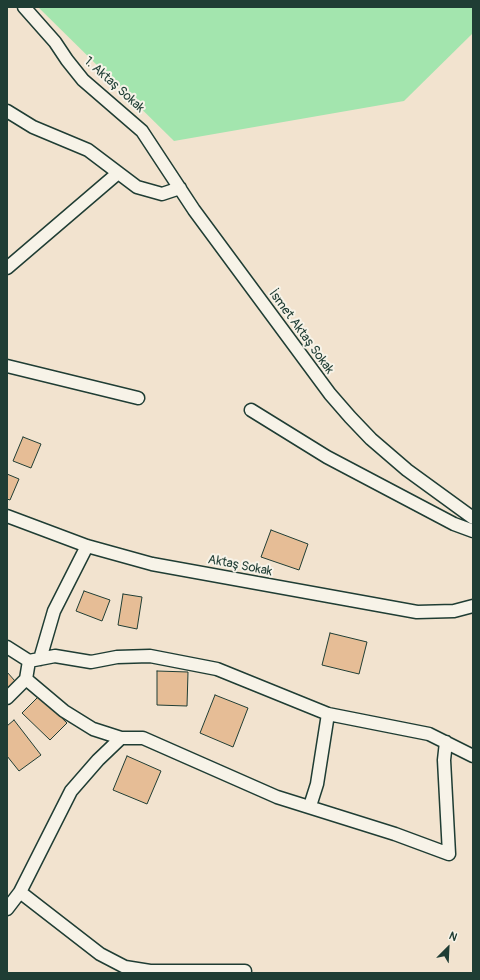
<!DOCTYPE html>
<html>
<head>
<meta charset="utf-8">
<style>
	body { margin:0 }
	#map { position:relative; width:480px; height:980px; overflow:hidden; background:#f2e3cf; font-family:Pangolin,sans-serif }
	canvas { display:block }
	.frame { position:absolute; inset:0; border:8px solid #1f3d34; pointer-events:none }
	.north { position:absolute; left:428px; top:928px; width:40px; height:40px; -webkit-text-stroke:3px #f7f3e8; paint-order:stroke; rotate:24deg; font-size:11px; font-weight:700; line-height:16px; text-align:center; color:#1f3d34 }
	.north::after { content:''; display:block; margin:auto; width:14px; height:18px; background:#1f3d34; clip-path:polygon(50% 0,100% 100%,50% 72%,0 100%) }
</style>
</head>
<body>
<div id="map">
<canvas width="480" height="980"></canvas>
<div class="frame"></div>
<div class="north">N</div>
</div>
<script>
const c = document.querySelector('canvas').getContext('2d');
c.lineJoin = 'round';
function paint(path, color) { c.fillStyle = color; c.fill(path, 'evenodd'); }
const poly = rows => new Path2D(rows.map(r => 'M' + r).join(''));
function trace(path, color, width, dash) { c.strokeStyle = color; c.lineWidth = width; c.lineCap = dash ? 'butt' : 'round'; c.setLineDash(dash || []); c.stroke(path); }
function label(font, color, halo, rows, align = 'center') {
  c.font = font + ' Pangolin,sans-serif'; c.lineWidth = 4; c.setLineDash([]); c.textBaseline = 'middle'; c.strokeStyle = halo; c.fillStyle = color; for (const [text, x, y, turn = 0] of rows) {
    c.save(); c.translate(x, y); c.rotate((+turn || 0) * Math.PI / 180); c.textAlign = isNaN(turn) ? turn : align; if (halo) c.strokeText(text, 0, 0); c.fillText(text, 0, 0); c.restore();
  }
}
paint(poly([
	[38,7,473,7,473,33,404,101,174,141]
]), '#a3e5ae');
const building = poly([
	[23,437,41,444,31,468,13,461,23,437],
	[7,474,19,479,10,500,7,499,7,474],
	[271,530,308,544,299,570,261,557,271,530],
	[84,591,110,600,102,621,76,611,84,591],
	[123,594,142,597,137,629,118,625,123,594],
	[330,633,367,642,359,674,322,665,330,633],
	[157,671,188,672,187,706,157,705,157,671],
	[7,672,15,681,7,689,7,672],
	[215,695,248,708,233,747,200,733,215,695],
	[39,696,67,723,50,740,22,713,39,696],
	[14,720,41,755,19,771,7,756,7,726,14,720],
	[127,756,161,771,147,804,113,790,127,756]
]);
paint(building, '#e6bd96');
trace(building, '#1f3d34', 1);
const street = poly([
	[24,7,55,42,67,60,83,80,142,131,194,210,330,394,350,417,371,439,407,470,473,518],
	[7,111,33,127,88,150,137,187,162,194,180,188],
	[7,268,118,173],
	[7,366,138,398],
	[251,410,327,457,454,524,473,531],
	[7,516,87,546,152,564,417,612,454,611,473,606],
	[7,647,29,661,55,656,91,662,117,657,150,656,217,669,328,714,429,734,473,756],
	[40,659,54,611,87,546],
	[29,661,26,679,64,711,93,729,121,738,143,738,277,797,395,834,449,854,444,760,446,742],
	[7,698,26,679],
	[310,806,317,784,328,714],
	[20,892,100,954,125,967,150,971,245,971],
	[7,909,20,892,71,791,98,760,121,738]
]);
trace(street, '#1f3d34', 15);
trace(street, '#f7f3e8', 12);
label('13px', '#1f3d34', '#f7f3e8', [
	["1. Aktaş Sokak",114,85,42],
	["İsmet Aktaş Sokak",301,332,54],
	["Aktaş Sokak",240,566,11]
]);
</script>
</body>
</html>
